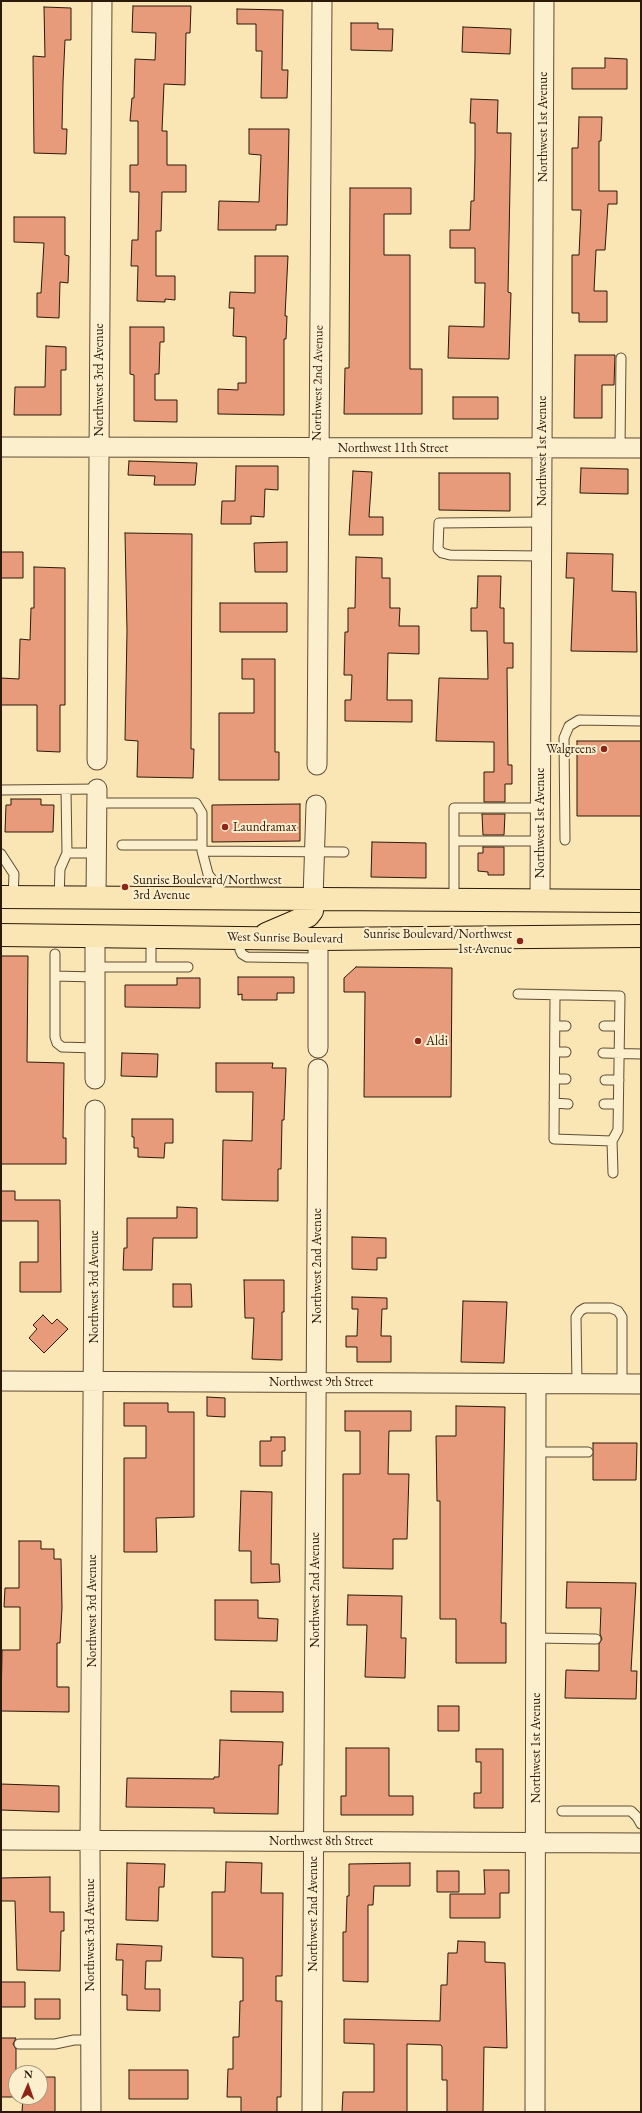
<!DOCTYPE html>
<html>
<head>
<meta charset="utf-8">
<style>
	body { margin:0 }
	#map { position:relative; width:642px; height:2113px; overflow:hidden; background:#fae6b4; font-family:"EB Garamond",serif }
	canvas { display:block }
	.frame { position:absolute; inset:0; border:2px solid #2b190a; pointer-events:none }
	.north { position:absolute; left:8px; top:2065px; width:40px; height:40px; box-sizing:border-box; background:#fcefce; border:1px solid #a89980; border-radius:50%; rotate:2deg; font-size:11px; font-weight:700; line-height:16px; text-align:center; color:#2b190a }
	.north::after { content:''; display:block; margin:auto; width:14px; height:18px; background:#8f2418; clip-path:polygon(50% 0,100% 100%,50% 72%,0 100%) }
</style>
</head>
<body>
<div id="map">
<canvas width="642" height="2113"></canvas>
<div class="frame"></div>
<div class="north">N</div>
</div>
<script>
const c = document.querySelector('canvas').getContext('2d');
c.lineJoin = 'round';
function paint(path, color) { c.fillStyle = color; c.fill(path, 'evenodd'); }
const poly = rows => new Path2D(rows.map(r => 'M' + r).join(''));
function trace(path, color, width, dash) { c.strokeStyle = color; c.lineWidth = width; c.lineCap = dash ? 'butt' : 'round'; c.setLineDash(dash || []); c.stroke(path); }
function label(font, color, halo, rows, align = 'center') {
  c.font = font + ' "EB Garamond",serif'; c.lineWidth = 4; c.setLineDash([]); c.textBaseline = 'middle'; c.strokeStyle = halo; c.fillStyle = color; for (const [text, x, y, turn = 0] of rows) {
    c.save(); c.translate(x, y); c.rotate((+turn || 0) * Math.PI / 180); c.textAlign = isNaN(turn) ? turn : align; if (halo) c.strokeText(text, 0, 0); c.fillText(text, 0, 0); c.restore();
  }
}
const building = poly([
	[133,6,191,6,190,33,186,33,185,85,164,84,162,131,167,131,167,165,186,165,186,192,162,192,161,231,156,231,156,276,175,276,175,300,165,299,165,302,137,301,138,266,131,266,132,240,138,240,139,192,130,192,130,165,138,165,138,121,130,121,132,98,134,98,135,59,155,60,156,33,132,32,133,6],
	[44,7,71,8,71,40,65,40,63,83,62,129,67,129,66,154,34,153,33,56,45,57,44,7],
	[237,9,283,10,282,70,288,70,287,98,261,98,262,51,256,51,256,24,237,24,237,9],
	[351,23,378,23,378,29,393,29,392,51,351,50,351,23],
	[463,27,511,29,510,54,462,52,463,27],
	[605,58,627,59,627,89,572,89,572,68,605,68,605,58],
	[471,99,498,100,497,133,511,133,508,292,511,293,509,359,448,358,449,326,484,327,485,283,475,283,475,248,450,248,450,230,470,230,471,201,474,201,475,157,475,123,470,123,471,99],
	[579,117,602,117,601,141,599,141,599,191,617,191,617,204,608,204,605,250,596,250,594,291,607,291,607,322,579,322,579,313,572,313,572,255,579,255,581,210,572,210,572,148,578,148,579,117],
	[249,129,289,129,287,225,276,225,276,230,218,230,219,201,259,202,261,155,249,154,249,129],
	[350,188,411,188,411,214,384,214,384,255,410,255,410,369,422,369,422,414,344,414,345,368,349,368,350,188],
	[14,217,65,217,65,255,69,256,68,283,60,282,59,318,37,317,37,293,41,293,44,243,14,242,14,217],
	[255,256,288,256,285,316,287,316,286,339,284,339,284,415,218,414,218,389,238,390,238,383,246,383,246,337,233,336,234,308,229,308,230,292,255,293,255,256],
	[130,327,164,327,164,342,160,342,159,374,155,374,155,400,177,400,177,422,134,421,134,375,130,374,130,327],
	[46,346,66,347,66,370,61,370,61,415,14,415,15,387,45,387,46,346],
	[575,355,615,355,614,385,602,385,602,418,574,418,575,355],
	[453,397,498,397,498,419,453,419,453,397],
	[129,461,197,463,195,485,154,485,155,476,128,475,129,461],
	[236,466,278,466,278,490,265,489,264,517,251,516,251,524,221,524,222,501,235,501,236,466],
	[581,468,628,469,628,494,580,493,581,468],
	[353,471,372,472,369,517,383,517,383,535,349,535,353,471],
	[439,473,510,473,510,511,439,510,439,473],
	[125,533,192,534,191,749,194,749,193,778,137,777,138,741,125,740,127,631,125,533],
	[287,542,287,572,255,572,254,543,287,542],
	[1,552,23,552,23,578,1,578,1,552],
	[567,553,613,554,612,591,636,592,637,652,571,651,574,578,566,578,567,553],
	[356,557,382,558,382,578,390,578,390,608,400,608,399,626,419,626,419,654,388,653,387,700,412,700,412,722,345,721,345,700,351,700,352,675,344,675,345,632,348,632,348,608,355,608,356,557],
	[34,567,65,568,65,705,60,705,60,752,37,751,37,705,1,705,1,678,19,679,20,639,30,640,31,608,34,608,34,567],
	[478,576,501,576,500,608,504,608,504,643,513,643,513,668,507,668,508,765,512,765,512,784,505,784,505,802,484,802,484,772,494,772,494,742,436,741,439,678,488,679,487,631,471,631,471,608,477,608,478,576],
	[220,603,287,603,287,632,220,632,220,603],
	[242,659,275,659,275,752,279,752,279,780,219,780,219,713,254,713,254,679,242,679,242,659],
	[577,741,641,741,641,816,577,816,577,741],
	[11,799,41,799,41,805,54,805,53,832,5,832,6,805,11,805,11,799],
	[300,804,300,841,212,842,212,805,300,804],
	[482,814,505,814,504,835,483,835,482,814],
	[372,842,426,843,426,878,371,877,372,842],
	[483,847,504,847,504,875,488,875,488,872,478,871,478,853,483,853,483,847],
	[1,956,28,956,27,1062,64,1063,63,1138,66,1138,66,1164,1,1164,1,956],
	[356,967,452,968,451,1097,364,1097,365,992,344,992,344,978,356,967],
	[238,977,294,977,294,993,277,993,277,1000,242,1000,242,994,238,995,238,977],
	[177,978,200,978,200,1008,125,1007,125,985,177,985,177,978],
	[122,1053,158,1054,157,1077,121,1076,122,1053],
	[216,1063,273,1063,272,1068,286,1068,284,1120,282,1120,281,1169,278,1169,278,1201,222,1200,223,1140,252,1141,253,1092,216,1092,216,1063],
	[132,1119,173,1119,173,1143,165,1143,164,1158,138,1157,138,1148,134,1148,134,1137,132,1137,132,1119],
	[1,1191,15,1191,15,1200,60,1200,61,1292,20,1292,20,1262,38,1262,38,1221,1,1221,1,1191],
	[177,1207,197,1208,197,1238,153,1238,152,1270,123,1270,124,1248,127,1248,127,1218,177,1218,177,1207],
	[352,1237,386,1238,386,1258,377,1258,377,1270,352,1269,352,1237],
	[244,1280,284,1280,284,1312,282,1312,282,1360,252,1359,254,1318,245,1318,244,1280],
	[173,1284,191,1284,192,1307,173,1307,173,1284],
	[352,1297,387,1298,387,1309,382,1309,381,1336,391,1336,391,1362,357,1362,357,1347,346,1347,346,1336,357,1336,358,1309,352,1309,352,1297],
	[463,1301,507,1302,504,1363,461,1362,463,1301],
	[43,1315,52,1324,57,1319,68,1329,44,1353,29,1338,37,1329,33,1325,43,1315],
	[207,1397,225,1398,225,1417,207,1416,207,1397],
	[124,1403,168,1403,168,1412,194,1412,194,1517,156,1518,157,1552,124,1552,124,1458,146,1458,146,1426,124,1426,124,1403],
	[456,1406,505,1407,501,1623,506,1623,506,1663,456,1663,456,1619,440,1619,440,1501,437,1501,436,1436,456,1436,456,1406],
	[345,1411,411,1411,411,1431,389,1431,388,1474,409,1474,407,1539,393,1539,393,1569,343,1568,343,1474,360,1474,360,1431,345,1431,345,1411],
	[271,1437,285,1437,285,1451,282,1451,282,1466,260,1466,260,1441,271,1441,271,1437],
	[593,1443,637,1443,636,1480,593,1480,593,1443],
	[241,1491,272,1492,271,1564,279,1564,280,1582,251,1583,251,1551,239,1551,241,1491],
	[19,1541,41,1541,41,1549,54,1549,54,1559,61,1559,62,1608,60,1643,57,1643,57,1687,69,1687,69,1712,1,1711,2,1650,20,1650,20,1607,4,1607,5,1588,19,1588,19,1541],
	[567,1582,636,1583,631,1671,637,1671,636,1699,565,1698,566,1670,599,1671,599,1644,602,1639,600,1634,601,1608,566,1608,567,1582],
	[348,1595,402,1596,401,1638,406,1638,405,1678,365,1677,367,1625,347,1625,348,1595],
	[215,1600,258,1600,258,1618,278,1619,277,1641,215,1640,215,1600],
	[231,1691,283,1692,283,1712,231,1712,231,1691],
	[438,1706,459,1706,459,1731,438,1731,438,1706],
	[220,1740,283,1742,282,1765,279,1765,278,1814,214,1813,214,1808,126,1807,127,1778,214,1779,214,1777,219,1777,220,1740],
	[346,1748,389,1748,389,1796,413,1796,413,1815,341,1815,341,1796,346,1796,346,1748],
	[476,1749,503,1749,503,1808,474,1808,474,1793,481,1793,481,1762,476,1762,476,1749],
	[1,1784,59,1786,59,1812,1,1810,1,1784],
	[226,1862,262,1863,261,1893,283,1893,282,1976,276,1976,276,2001,282,2001,281,2097,277,2097,277,2112,241,2112,241,2097,227,2097,228,2069,233,2069,233,2037,239,2037,240,2001,243,2001,243,1958,212,1957,212,1892,225,1892,226,1862],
	[127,1863,165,1864,164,1887,159,1887,158,1921,126,1920,127,1863],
	[410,1863,410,1886,374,1886,373,1905,368,1905,368,1982,343,1981,343,1932,346,1932,347,1896,349,1896,349,1864,410,1863],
	[484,1870,509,1870,509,1893,500,1893,500,1918,450,1918,450,1894,485,1894,484,1870],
	[437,1871,459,1871,459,1892,437,1892,437,1871],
	[50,1877,50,1912,64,1912,64,1931,61,1931,60,1971,17,1970,15,1901,1,1901,1,1878,50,1877],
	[458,1941,485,1942,485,1962,505,1963,507,2048,484,2047,483,2112,447,2112,447,2080,442,2080,442,2047,441,2045,407,2044,407,2112,342,2112,343,2092,374,2092,374,2044,344,2043,344,2019,440,2021,441,1985,447,1985,448,1953,457,1953,458,1941],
	[117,1944,162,1946,161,1961,146,1961,145,1989,160,1989,160,2011,127,2010,127,1995,122,1995,123,1960,116,1960,117,1944],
	[1,1982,25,1982,25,2007,1,2007,1,1982],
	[35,1999,60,1999,60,2019,35,2019,35,1999],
	[1,2038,16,2038,13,2044,16,2049,16,2097,1,2097,1,2038],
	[129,2070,188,2070,188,2099,129,2099,129,2070],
	[40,2077,55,2077,55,2112,22,2112,23,2097,40,2097,40,2077]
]);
paint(building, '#e89b7b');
trace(building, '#2b190a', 1);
const service = poly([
	[620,448,621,358],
	[541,556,450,555,442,553,438,549,439,523,542,522],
	[1,790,97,789],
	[97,803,196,803,202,813,202,851,208,874,224,896],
	[565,840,564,738,569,726,579,720,641,721],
	[454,841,540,841],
	[122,845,202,845],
	[202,851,344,852],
	[67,853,96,853],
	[1,854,14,874,13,898],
	[59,898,60,869,67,853,66,790],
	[454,900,454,808,540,808],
	[240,937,240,950,242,954,247,957,318,958],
	[55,954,55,1037,57,1043,62,1047,95,1048],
	[95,967,188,967],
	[151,967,151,936],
	[55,976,95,977],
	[518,994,620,996,618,1130,612,1141,554,1139,555,995],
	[555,1026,566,1026],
	[604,1026,619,1026],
	[555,1052,566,1052],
	[603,1053,641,1054],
	[555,1079,566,1079],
	[605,1080,619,1080],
	[554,1103,568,1104],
	[604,1104,618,1104],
	[612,1141,613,1173],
	[577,1384,576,1317,580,1311,585,1308,611,1308,618,1311,622,1317,622,1384],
	[536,1452,588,1452],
	[536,1638,596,1639],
	[562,1811,631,1811,637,1817,641,1824],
	[19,2044,55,2044,74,2040,91,2040]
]);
const minor = poly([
	[1,447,641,448],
	[97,760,102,1],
	[317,765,322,1],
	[96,898,97,789],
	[313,899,316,805],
	[540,901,544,1],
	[95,936,95,1079],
	[318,1048,318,939],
	[1,1381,641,1384],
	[1,1840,641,1843],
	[91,2112,90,1841,95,1110],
	[312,2112,318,1069],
	[535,2112,536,1385]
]);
const primary = poly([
	[1,897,641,901],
	[266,934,308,916,312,911,313,899],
	[1,935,318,939,641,936]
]);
trace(service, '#5f4c34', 11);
trace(minor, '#5f4c34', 21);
trace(primary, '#2b190a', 24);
trace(service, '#fcefce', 9);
trace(minor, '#fcefce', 19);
trace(primary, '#fae6b4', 22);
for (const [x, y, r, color] of [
	[604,749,4,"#8f2418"],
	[225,827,4,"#8f2418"],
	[125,887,4,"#8f2418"],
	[520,941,4,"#8f2418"],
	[418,1041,4,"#8f2418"]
]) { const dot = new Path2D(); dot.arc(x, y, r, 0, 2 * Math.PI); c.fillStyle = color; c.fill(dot); trace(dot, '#fcefce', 1.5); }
label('13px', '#2b190a', '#fcefce', [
	["Northwest 1st Avenue",543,127,-90],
	["Northwest 3rd Avenue",99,380,-90],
	["Northwest 2nd Avenue",318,383,-89],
	["Northwest 11th Street",393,448],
	["Northwest 1st Avenue",542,451,-90],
	["Northwest 1st Avenue",540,823,-90],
	["West Sunrise Boulevard",285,938,1],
	["Northwest 2nd Avenue",317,1266,-90],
	["Northwest 3rd Avenue",94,1287,-90],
	["Northwest 9th Street",321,1382],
	["Northwest 2nd Avenue",315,1590,-90],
	["Northwest 3rd Avenue",92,1611,-90],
	["Northwest 1st Avenue",536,1748,-90],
	["Northwest 8th Street",321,1841],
	["Northwest 2nd Avenue",313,1914,-90],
	["Northwest 3rd Avenue",90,1935,-90]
]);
label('13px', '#2b190a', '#fcefce', [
	["Walgreens",596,749,"right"],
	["Laundramax",233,827],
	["Sunrise Boulevard/Northwest",133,880],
	["3rd Avenue",133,895],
	["Sunrise Boulevard/Northwest",512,934,"right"],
	["1st Avenue",512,949,"right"],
	["Aldi",426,1041]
], 'left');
</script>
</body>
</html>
